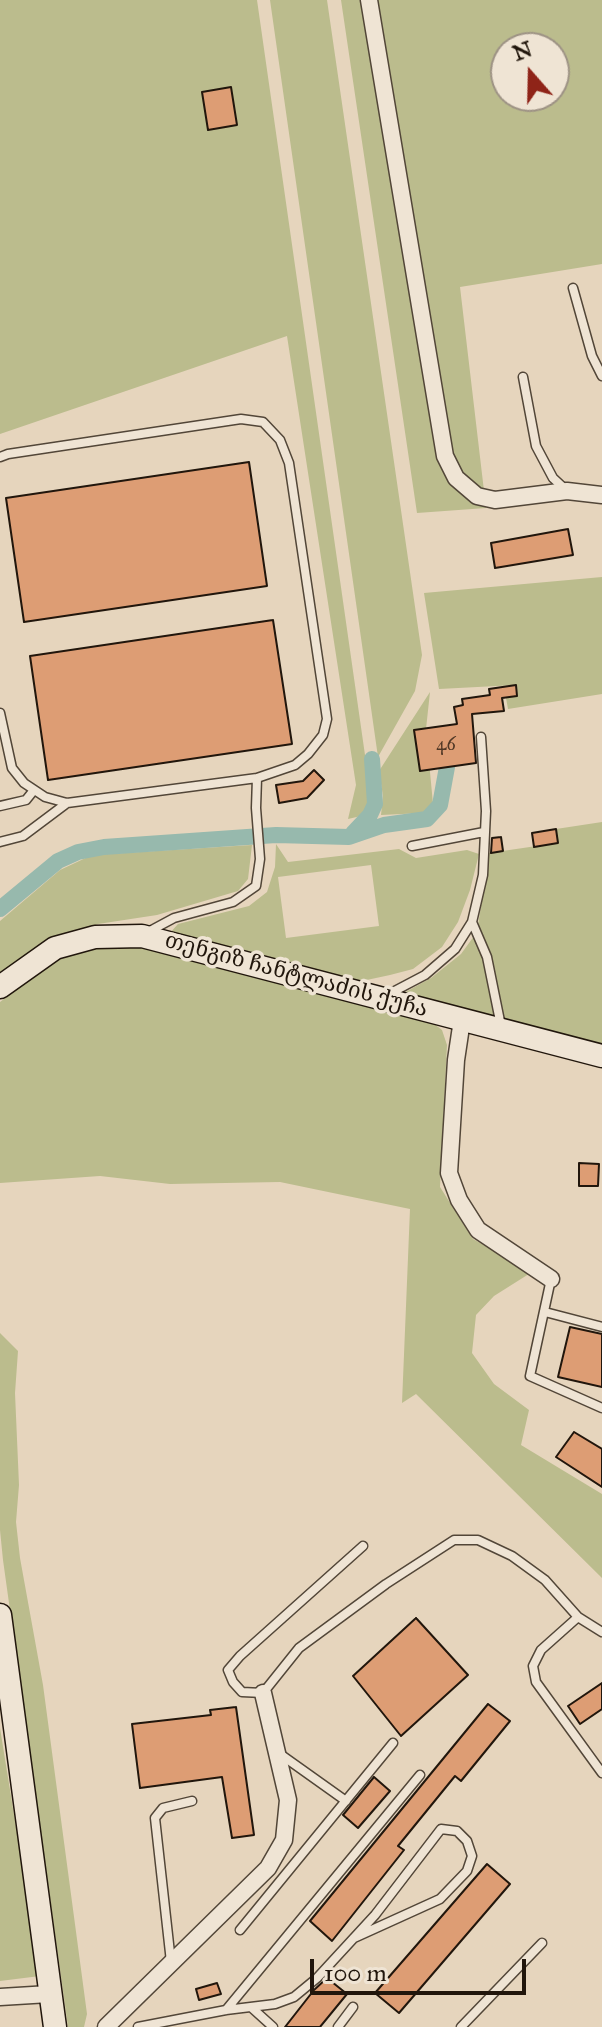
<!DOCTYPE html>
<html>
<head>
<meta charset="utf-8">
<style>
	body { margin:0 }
	#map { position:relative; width:602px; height:2027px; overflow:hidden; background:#e6d5bd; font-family:"IM FELL Great Primer",serif }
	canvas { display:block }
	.north { position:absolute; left:490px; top:32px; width:80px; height:80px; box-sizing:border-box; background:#efe4d4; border:2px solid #9d9284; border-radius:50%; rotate:340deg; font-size:22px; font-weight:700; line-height:32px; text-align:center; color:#21160c }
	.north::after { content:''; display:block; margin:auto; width:28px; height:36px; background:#8f2418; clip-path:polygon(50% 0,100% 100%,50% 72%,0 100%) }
	.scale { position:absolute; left:310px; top:1959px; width:216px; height:36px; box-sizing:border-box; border:4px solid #21160c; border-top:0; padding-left:10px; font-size:24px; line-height:28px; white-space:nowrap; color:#21160c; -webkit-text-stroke:6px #efe4d4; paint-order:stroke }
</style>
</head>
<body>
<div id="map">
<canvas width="602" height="2027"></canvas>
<div class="north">N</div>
<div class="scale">100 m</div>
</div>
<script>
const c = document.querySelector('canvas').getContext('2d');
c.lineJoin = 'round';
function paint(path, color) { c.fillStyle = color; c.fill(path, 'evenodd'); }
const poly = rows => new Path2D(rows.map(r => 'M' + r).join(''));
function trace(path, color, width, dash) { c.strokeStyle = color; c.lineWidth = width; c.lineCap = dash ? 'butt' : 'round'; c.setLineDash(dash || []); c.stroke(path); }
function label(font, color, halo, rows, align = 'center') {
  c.font = font + ' "IM FELL Great Primer","Noto Serif Georgian",serif'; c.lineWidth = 7; c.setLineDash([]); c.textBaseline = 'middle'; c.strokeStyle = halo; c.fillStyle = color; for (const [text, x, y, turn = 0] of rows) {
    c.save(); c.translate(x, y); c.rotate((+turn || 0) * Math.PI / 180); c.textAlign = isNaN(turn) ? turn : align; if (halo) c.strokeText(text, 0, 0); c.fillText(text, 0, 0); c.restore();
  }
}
paint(poly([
	[0,0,257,0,368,776,370,802,361,816,348,819,356,785,287,336,0,434],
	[270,0,327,0,422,655,415,691,378,757],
	[341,0,602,0,602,264,460,287,486,508,417,513],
	[506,48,554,48,554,96,506,96],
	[602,577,602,694,508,709,506,698,517,696,516,685,439,689,424,593],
	[430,692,426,729,433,804,430,810,423,813,381,815,383,796,379,771],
	[602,822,602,1051,402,994,431,978,461,954,477,932,489,853,557,843,556,829],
	[276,844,288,862,399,849,416,858,467,850,479,854,470,890,458,922,442,947,413,969,390,975,362,981,169,934,178,924,249,906,267,892,275,867],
	[371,865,379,926,286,938,278,877],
	[252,845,248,879,238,891,157,915,98,924,52,942,0,976,0,921,60,870,92,855],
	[100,944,137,944,429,1020,442,1030,447,1045,440,1187,473,1239,532,1272,494,1296,476,1315,472,1353,494,1384,529,1410,521,1445,602,1494,602,1578,416,1394,402,1403,410,1209,280,1182,170,1184,100,1176,0,1183,0,1002,60,957],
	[0,1333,18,1351,15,1393,19,1485,16,1522,20,1558,43,1685,87,2014,84,2027,68,2027,3,1560,0,1530],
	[0,1728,40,1976,0,1981]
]), '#bbbc8d');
trace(poly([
	[353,833,370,815,375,804,372,759],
	[0,909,58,861,78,852,104,847,276,835,349,837,384,825,427,819,440,805,447,767]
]), '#97b9ad', 16);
const building = poly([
	[231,87,237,125,208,130,202,92,231,87],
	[249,462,267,586,24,622,6,498,249,462],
	[568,529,573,555,495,568,491,543,568,529],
	[273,620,292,744,48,780,30,656,273,620],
	[516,685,517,696,502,698,504,711,472,714,476,763,420,771,414,730,457,724,454,707,463,705,462,699,490,695,489,689,516,685],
	[314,770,324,780,307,798,279,803,276,785,303,781,314,770],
	[556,829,558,843,534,847,532,833,556,829],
	[501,837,503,851,491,853,492,838,501,837],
	[579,1163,599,1164,598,1186,579,1186,579,1163],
	[570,1327,602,1334,602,1387,558,1377,570,1327],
	[574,1432,602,1449,602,1487,556,1457,574,1432],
	[416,1618,468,1675,401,1736,353,1676,416,1618],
	[602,1683,602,1709,580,1724,568,1706,602,1683],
	[488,1704,510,1721,461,1781,455,1776,398,1846,404,1850,332,1941,310,1921,488,1704],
	[236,1707,254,1835,232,1838,222,1777,140,1788,132,1724,211,1715,210,1710,236,1707],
	[374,1777,390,1791,358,1828,343,1815,374,1777],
	[487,1864,510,1884,399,2013,375,1993,487,1864],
	[327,1978,347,1994,320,2027,285,2027,314,1990,327,1978],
	[217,1983,221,1994,199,2000,196,1989,217,1983]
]);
paint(building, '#dd9d74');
trace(building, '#21160c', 2);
const lane = poly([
	[573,288,592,356,602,376],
	[523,377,536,446,553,478,567,491],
	[0,457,8,454,241,419,263,422,280,440,289,463,327,719,323,735,308,754,295,765,257,778],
	[0,713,12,768,24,783,45,797,67,803,257,778,256,808,260,859,256,886,233,902,174,918,148,932],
	[0,806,26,800,34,790],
	[0,842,23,836,67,803],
	[412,846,484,832],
	[472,922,487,957,501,1026],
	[387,995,425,975,455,949,472,922,483,875,486,811,481,737],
	[551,1279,530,1376,602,1408],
	[545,1312,602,1327],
	[363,1546,240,1656,228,1670,233,1682,242,1692,263,1693,299,1648,386,1584,454,1540,478,1540,512,1556,545,1580,578,1617,602,1632],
	[578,1617,541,1650,533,1666,536,1682,602,1773],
	[280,1754,346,1801],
	[240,1930,393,1743],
	[171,1962,155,1818,163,1808,192,1801],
	[252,2008,273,2027],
	[226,2010,420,1775],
	[138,2027,226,2010,275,2004,294,1997,317,1978,375,1915,441,1829,457,1831,467,1841,472,1856,467,1871,440,1899,354,1938],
	[338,2027,353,2007],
	[461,2027,542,1943]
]);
const street = poly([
	[369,0,445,456,456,478,477,496,495,500,567,491,602,495],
	[462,1020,456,1060,449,1173,459,1200,478,1230,551,1279],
	[0,1997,49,1994],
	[106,2027,268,1868,284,1840,288,1800,263,1693]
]);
const secondary = poly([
	[0,987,55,948,95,937,142,936,602,1056],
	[0,1615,55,2027]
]);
trace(lane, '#524638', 11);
trace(street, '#524638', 19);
trace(secondary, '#21160c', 25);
trace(lane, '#efe4d4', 8);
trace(street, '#efe4d4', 16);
trace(secondary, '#efe4d4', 22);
label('18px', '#503826', null, [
	["46",446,746]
]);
label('22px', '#21160c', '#efe4d4', [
	["თენგიზ ჩანტლაძის ქუჩა",296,976,15]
]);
</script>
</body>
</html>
